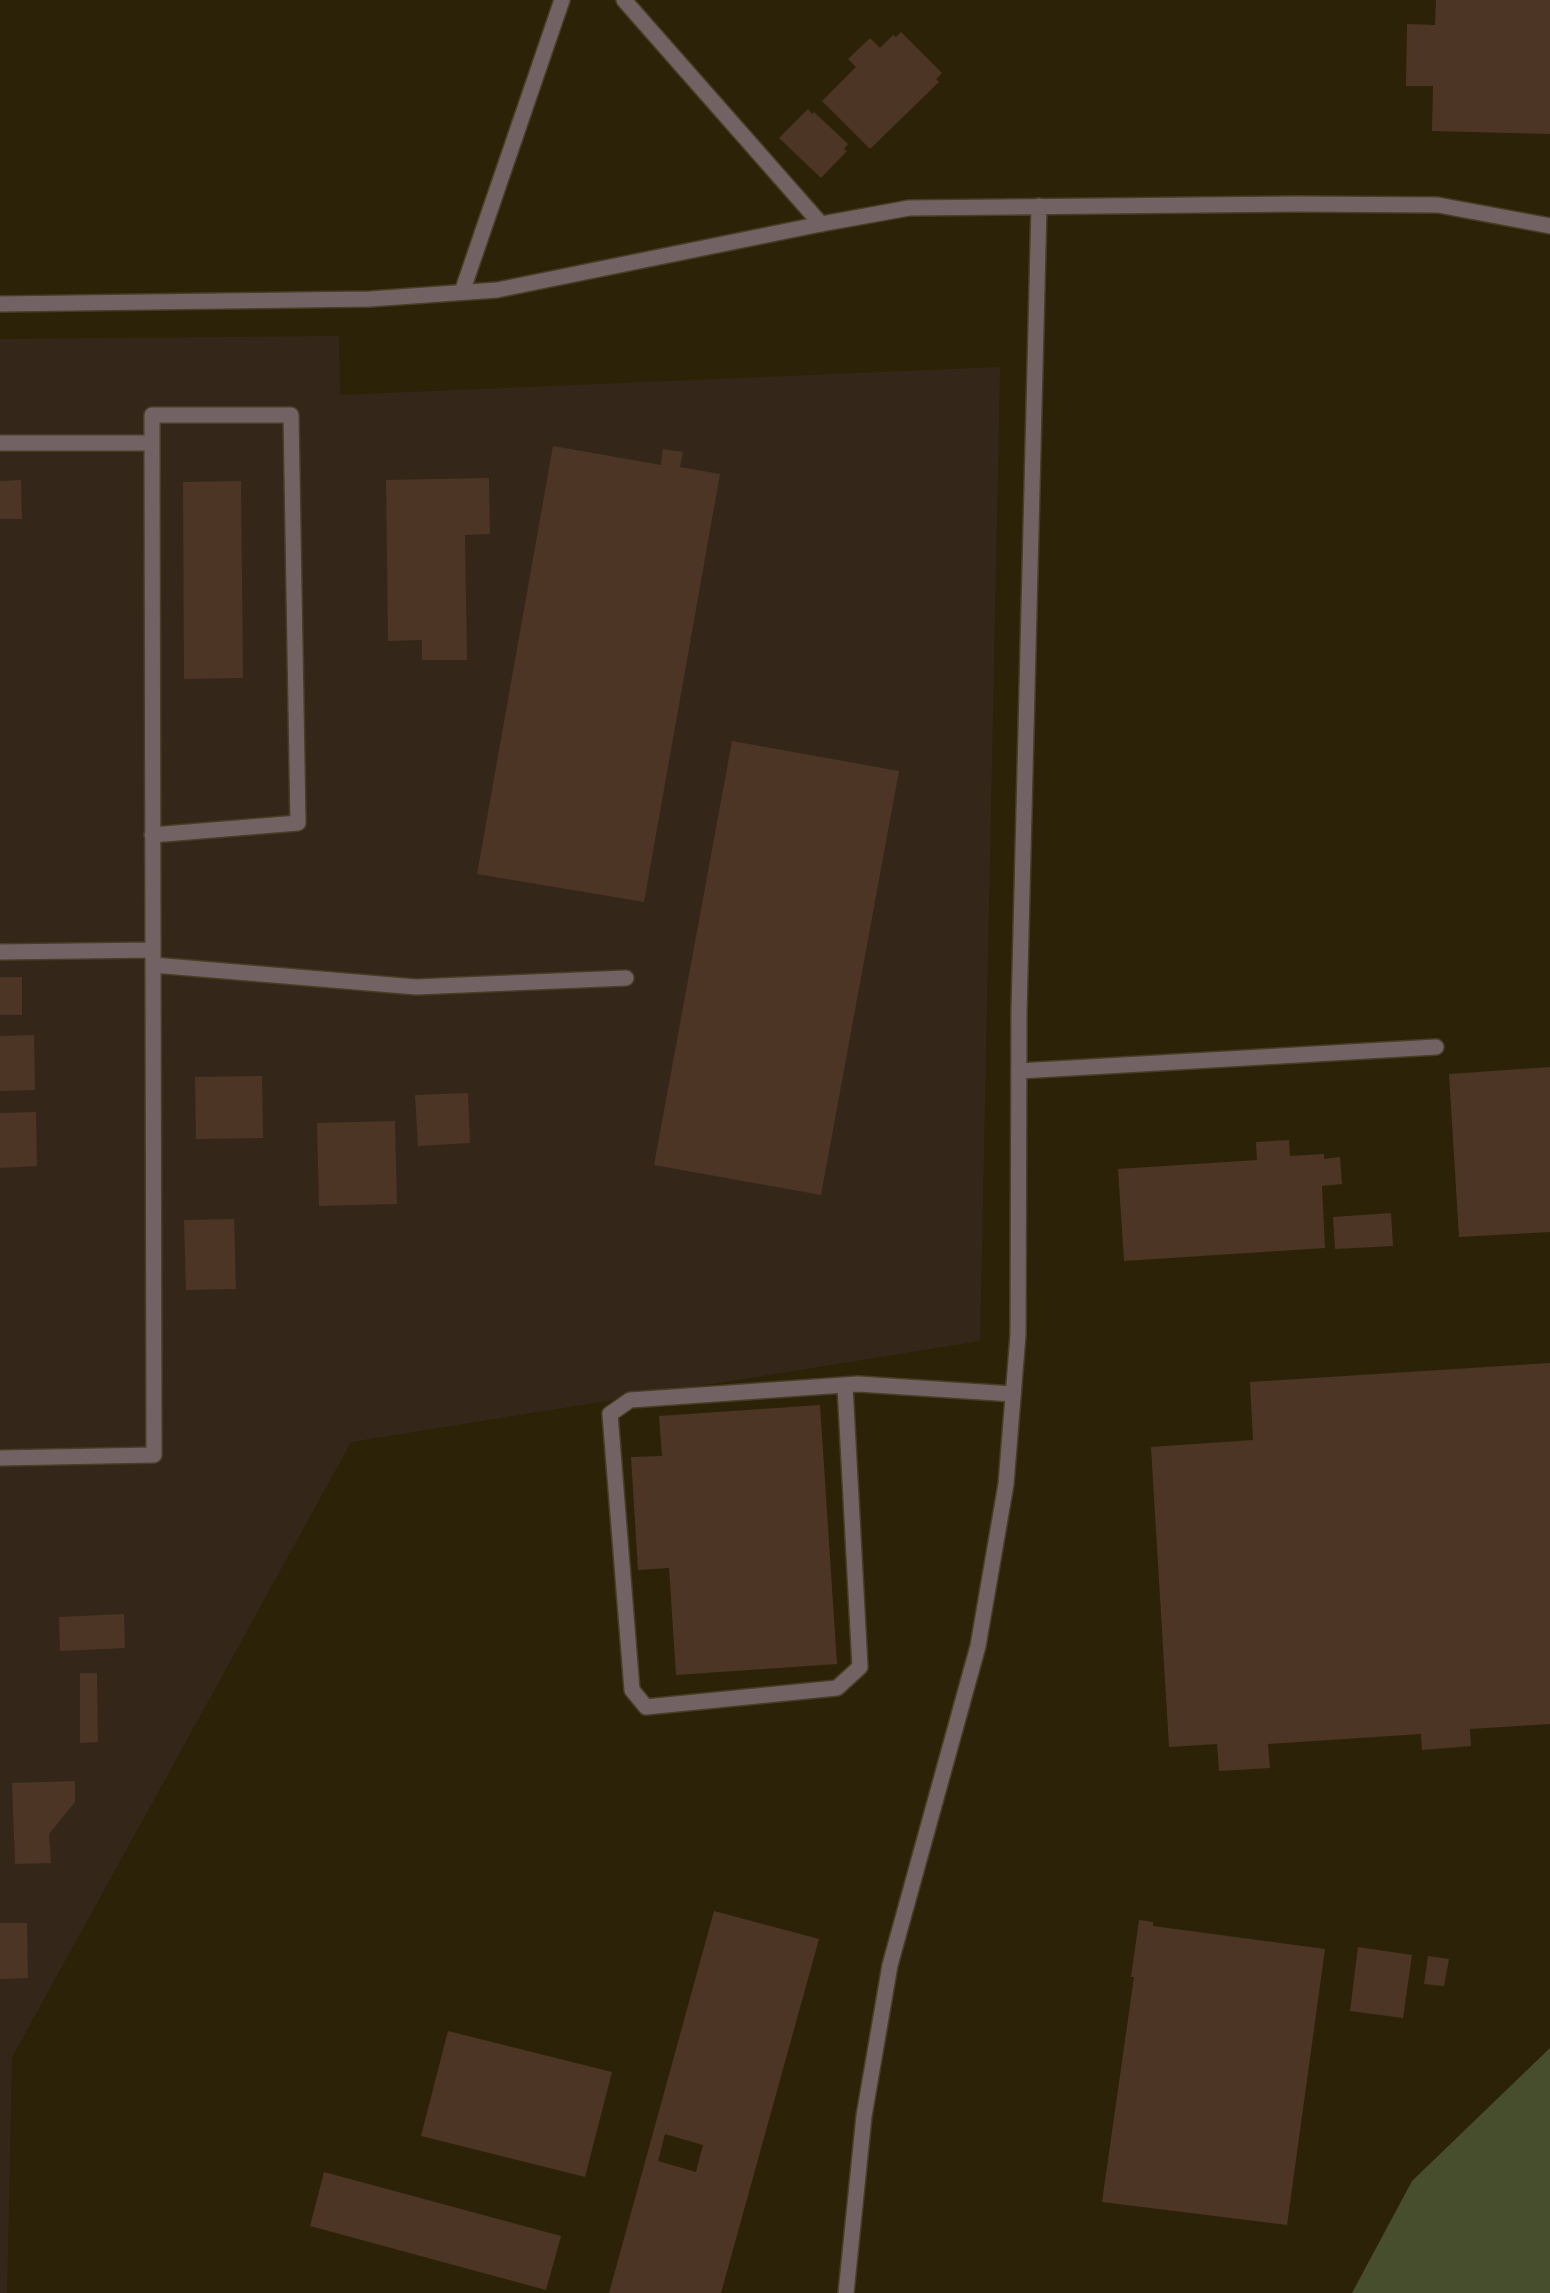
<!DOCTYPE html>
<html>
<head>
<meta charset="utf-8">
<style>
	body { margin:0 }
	canvas { display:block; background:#2b2207 }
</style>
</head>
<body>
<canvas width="1550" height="2293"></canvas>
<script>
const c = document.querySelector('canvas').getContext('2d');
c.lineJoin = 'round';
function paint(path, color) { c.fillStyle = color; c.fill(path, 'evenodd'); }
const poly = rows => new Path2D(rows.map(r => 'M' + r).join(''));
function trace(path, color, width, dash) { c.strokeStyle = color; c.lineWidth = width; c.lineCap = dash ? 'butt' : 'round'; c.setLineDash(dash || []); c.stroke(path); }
paint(poly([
	[339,336,340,395,1000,367,980,1341,351,1442,12,2057,7,2293,0,2293,0,339]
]), '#342719');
paint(poly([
	[1550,2048,1550,2293,1352,2293,1412,2181]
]), '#464e2e');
paint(poly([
	[1436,0,1550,0,1550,134,1432,131,1433,86,1406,86,1407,24,1435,25],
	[901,32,942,73,936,79,939,82,870,149,822,101,856,67,848,59,870,38,880,48,893,35,896,37],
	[808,109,812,114,814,112,848,144,844,149,847,151,821,178,779,138],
	[553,446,661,465,663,449,683,452,680,467,720,474,644,902,477,874],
	[489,478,490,534,465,535,467,660,422,660,422,640,388,641,386,480],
	[21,480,22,519,0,519,0,481],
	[241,481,243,678,184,679,183,482],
	[732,741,899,771,821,1195,654,1165],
	[0,977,22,977,22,1015,0,1015],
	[34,1035,35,1090,0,1091,0,1036],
	[1550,1067,1550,1232,1459,1237,1449,1074],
	[262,1076,263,1138,196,1139,195,1077],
	[468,1093,470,1143,418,1146,415,1095],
	[36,1112,37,1166,0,1168,0,1113],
	[395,1121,397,1204,319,1206,317,1123],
	[1289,1140,1290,1156,1324,1154,1324,1159,1340,1157,1342,1184,1322,1186,1325,1248,1124,1261,1118,1169,1257,1160,1256,1142],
	[1391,1213,1393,1246,1335,1249,1333,1217],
	[234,1219,236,1289,186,1290,184,1220],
	[1550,1363,1550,1724,1470,1729,1471,1746,1422,1750,1421,1734,1268,1744,1270,1768,1219,1771,1217,1744,1169,1747,1151,1447,1253,1440,1250,1382],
	[820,1405,837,1664,676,1675,669,1568,638,1570,631,1457,662,1456,659,1416],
	[124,1614,125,1648,60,1651,59,1617],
	[80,1673,97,1673,98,1742,80,1743],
	[75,1781,75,1802,49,1834,51,1863,15,1864,12,1783],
	[714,1911,819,1939,721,2293,609,2293],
	[665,2134,703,2145,696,2172,658,2161],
	[1139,1920,1153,1922,1153,1926,1325,1949,1287,2225,1102,2202,1134,1977,1131,1977],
	[0,1923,27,1923,28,1978,0,1979],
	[1358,1947,1412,1955,1403,2018,1350,2011],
	[1428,1956,1449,1959,1444,1986,1424,1984],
	[448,2031,612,2072,585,2177,421,2136],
	[324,2172,561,2236,546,2290,310,2226]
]), '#4c3524');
const service = poly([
	[462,292,562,0],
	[0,443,152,443,154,1455,0,1458],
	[152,443,152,415,291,415,298,823,152,835],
	[0,952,153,950],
	[153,965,416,987,626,978],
	[845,1386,860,1667,837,1688,646,1707,632,1690,610,1414,630,1400,858,1384,1013,1394]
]);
const minor = poly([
	[624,0,821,224],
	[1019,1071,1436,1047]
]);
const tertiary = poly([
	[0,304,370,299,497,290,821,224,909,208,1296,204,1438,205,1550,226],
	[846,2293,864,2116,890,1965,978,1646,1006,1484,1018,1335,1019,1012,1039,206]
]);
trace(service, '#473e25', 18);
trace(minor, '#473e25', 18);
trace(tertiary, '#473e25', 18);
trace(service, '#736263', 15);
trace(minor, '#736263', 15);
trace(tertiary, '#736263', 15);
</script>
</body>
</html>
